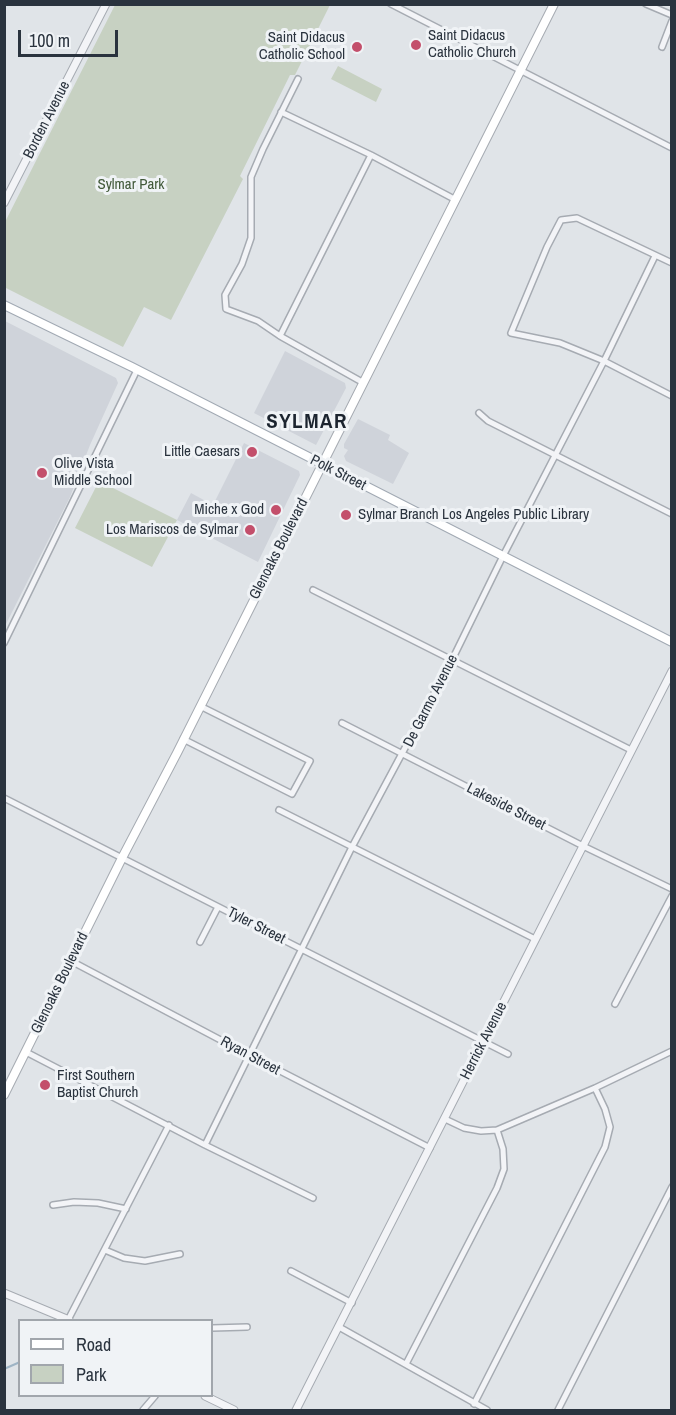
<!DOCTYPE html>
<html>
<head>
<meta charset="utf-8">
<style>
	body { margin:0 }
	#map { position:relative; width:676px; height:1415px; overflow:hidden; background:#e0e4e8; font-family:"Archivo Narrow",sans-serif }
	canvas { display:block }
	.frame { position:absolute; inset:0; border:6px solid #2a333e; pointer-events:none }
	.legend { position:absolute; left:18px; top:1319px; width:195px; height:78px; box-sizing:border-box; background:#f0f3f6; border:2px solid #a1a6ac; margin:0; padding:8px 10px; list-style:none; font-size:18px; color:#2a333e }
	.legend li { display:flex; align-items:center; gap:12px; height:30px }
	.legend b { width:30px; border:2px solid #a1a6ac }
	.scale { position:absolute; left:18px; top:30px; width:100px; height:27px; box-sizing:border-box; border:3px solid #2a333e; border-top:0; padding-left:8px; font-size:18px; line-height:21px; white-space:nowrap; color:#2a333e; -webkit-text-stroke:4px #f0f3f6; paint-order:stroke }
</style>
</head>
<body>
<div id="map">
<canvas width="676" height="1415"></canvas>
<div class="frame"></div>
<ul class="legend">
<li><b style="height:8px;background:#fff"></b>Road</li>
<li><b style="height:16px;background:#c7d1c2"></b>Park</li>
</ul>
<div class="scale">100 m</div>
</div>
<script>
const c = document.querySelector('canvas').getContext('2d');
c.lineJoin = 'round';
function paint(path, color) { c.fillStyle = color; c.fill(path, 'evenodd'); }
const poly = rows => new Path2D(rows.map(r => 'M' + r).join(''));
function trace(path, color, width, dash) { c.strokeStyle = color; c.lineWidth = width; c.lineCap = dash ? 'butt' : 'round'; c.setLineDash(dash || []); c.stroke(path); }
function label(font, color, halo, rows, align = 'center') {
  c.font = font + ' "Archivo Narrow",sans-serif'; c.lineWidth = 6; c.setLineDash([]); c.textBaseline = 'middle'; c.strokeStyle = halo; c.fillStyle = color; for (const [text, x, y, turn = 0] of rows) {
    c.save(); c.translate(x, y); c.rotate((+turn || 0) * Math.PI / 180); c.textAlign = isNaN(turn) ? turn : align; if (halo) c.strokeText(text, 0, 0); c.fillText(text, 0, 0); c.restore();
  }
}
paint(poly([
	[5,321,116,378,118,383,90,445,70,497,5,626],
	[285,351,345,383,346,388,316,445,254,413],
	[358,419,390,435,388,440,409,453,393,484,346,461,344,456,348,450,344,448,344,444],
	[244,443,299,471,300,475,258,562,177,520,191,493,213,505]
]), '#cfd3da');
paint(poly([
	[115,5,330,5,295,75,290,75,240,176,243,179,171,320,144,307,123,347,4,287,5,222],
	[338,66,382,89,376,102,331,79],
	[99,481,177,520,152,567,75,528]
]), '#c7d1c2');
trace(poly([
	[4,1369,20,1362]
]), '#9eb4c5', 2);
const minor = poly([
	[391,4,672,148],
	[646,4,672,15],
	[662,47,672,21],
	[298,79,263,149,251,177,251,238,242,264,225,295,226,309,258,321,280,336,362,382],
	[281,112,371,155,456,200],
	[672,263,577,218,561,220,547,247,511,333,560,343,604,361,672,396],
	[280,336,371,155],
	[479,413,488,421,672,514],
	[313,590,631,750],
	[4,643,137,370],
	[342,723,583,846,672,889],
	[183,739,292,794,310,761,200,706],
	[4,798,508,1054],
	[279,810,535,939],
	[200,942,218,907],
	[71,961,249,1055,430,1148],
	[615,1004,672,896],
	[26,1052,205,1145,313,1198],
	[445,1119,464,1128,481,1131,497,1130,595,1088,672,1051],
	[205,1145,352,847,452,660,502,558,604,361,655,256],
	[53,1205,74,1202,98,1203,126,1209],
	[105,1250,124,1258,145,1261,180,1254],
	[291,1271,352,1303],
	[68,1320,169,1125],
	[339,1327,487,1410],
	[212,1328,247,1327],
	[406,1364,497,1188,504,1169,503,1149,497,1130],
	[474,1404,605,1147,610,1127,605,1109,595,1088],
	[143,1410,155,1396],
	[558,1410,672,1187]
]);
const tertiary = poly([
	[4,203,106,4],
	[4,1293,69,1320],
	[205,1396,234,1410],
	[296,1410,672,671]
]);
const secondary = poly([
	[4,1095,122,858,177,753,554,4]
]);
const primary = poly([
	[4,305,132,367,672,642]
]);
trace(minor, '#a6abb2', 8);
trace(tertiary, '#a6abb2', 9);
trace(secondary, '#a6abb2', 10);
trace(primary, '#a1a9b3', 10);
trace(minor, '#f3f4f7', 5);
trace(tertiary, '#f3f4f7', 7);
trace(secondary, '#fff', 8);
trace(primary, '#fff', 8);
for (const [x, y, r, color] of [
	[416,45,6,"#c34f6b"],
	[357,47,6,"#c34f6b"],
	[252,452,6,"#c34f6b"],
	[42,473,6,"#c34f6b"],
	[276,510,6,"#c34f6b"],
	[346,515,6,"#c34f6b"],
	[250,530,6,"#c34f6b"],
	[45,1085,6,"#c34f6b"]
]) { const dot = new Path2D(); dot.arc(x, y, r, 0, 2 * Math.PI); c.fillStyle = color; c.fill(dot); trace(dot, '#f0f3f6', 2); }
label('15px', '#2a333e', '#f0f3f6', [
	["Saint Didacus",428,36],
	["Catholic Church",428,53],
	["Saint Didacus",345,38,"right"],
	["Catholic School",345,55,"right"],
	["Little Caesars",240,452,"right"],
	["Olive Vista",54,464],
	["Middle School",54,481],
	["Miche x God",264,510,"right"],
	["Sylmar Branch Los Angeles Public Library",358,515],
	["Los Mariscos de Sylmar",238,530,"right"],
	["First Southern",57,1076],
	["Baptist Church",57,1093]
], 'left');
label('15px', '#2a333e', '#f0f3f6', [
	["Borden Avenue",47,120,-63],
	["Polk Street",338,473,27],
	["Glenoaks Boulevard",279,549,-63],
	["De Garmo Avenue",431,701,-63],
	["Lakeside Street",506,807,27],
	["Tyler Street",256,926,27],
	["Glenoaks Boulevard",60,983,-64],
	["Herrick Avenue",484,1041,-63],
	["Ryan Street",250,1056,28]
]);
label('15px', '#415939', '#f0f3f6', [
	["Sylmar Park",131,185]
]);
c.letterSpacing = '1.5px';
label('bold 21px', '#1c242f', '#f0f3f6', [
	["SYLMAR",307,422]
]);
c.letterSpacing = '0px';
</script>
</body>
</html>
